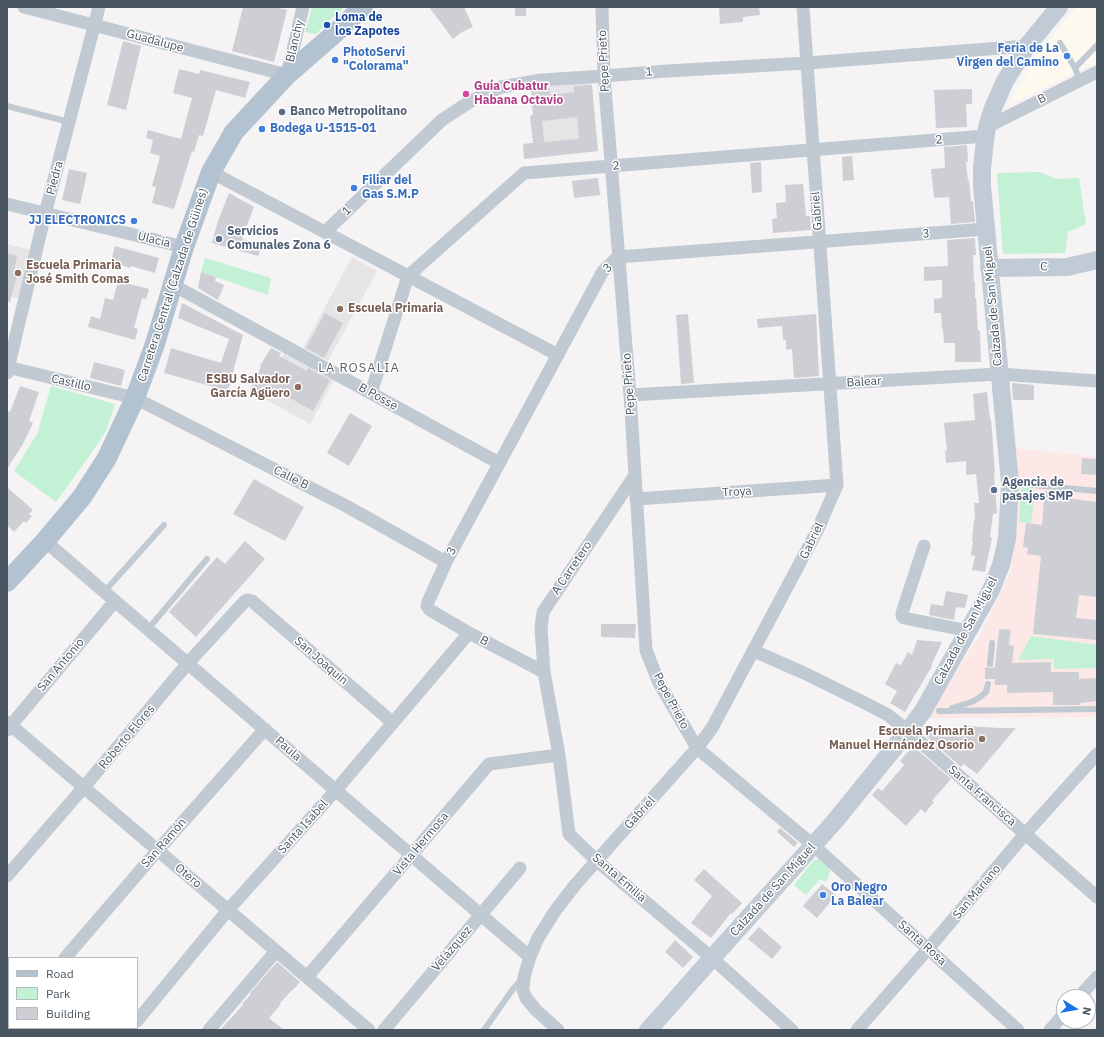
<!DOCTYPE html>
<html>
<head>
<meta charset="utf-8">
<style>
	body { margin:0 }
	#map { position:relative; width:1104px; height:1037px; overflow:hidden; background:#f5f3f3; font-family:"IBM Plex Sans",sans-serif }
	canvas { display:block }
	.frame { position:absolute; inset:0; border:8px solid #4a5661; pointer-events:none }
	.legend { position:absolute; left:8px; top:957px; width:130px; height:72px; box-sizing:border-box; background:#fff; border:1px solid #b7bbc0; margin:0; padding:5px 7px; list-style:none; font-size:12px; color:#4a5661 }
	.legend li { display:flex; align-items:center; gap:8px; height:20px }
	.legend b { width:20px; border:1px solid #b7bbc0 }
	.north { position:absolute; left:1056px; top:989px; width:40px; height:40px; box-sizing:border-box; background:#fff; border:1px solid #b7bbc0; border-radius:50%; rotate:101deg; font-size:11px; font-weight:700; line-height:16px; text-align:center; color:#4a5661 }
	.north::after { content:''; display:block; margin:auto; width:14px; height:18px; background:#1a73e8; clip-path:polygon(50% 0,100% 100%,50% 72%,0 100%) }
</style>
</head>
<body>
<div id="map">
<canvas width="1104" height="1037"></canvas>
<div class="frame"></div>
<ul class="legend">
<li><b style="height:5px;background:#b3c2d1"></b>Road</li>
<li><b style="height:11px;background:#c3f1d5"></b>Park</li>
<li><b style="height:11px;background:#cdcfd5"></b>Building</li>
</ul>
<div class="north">N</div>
</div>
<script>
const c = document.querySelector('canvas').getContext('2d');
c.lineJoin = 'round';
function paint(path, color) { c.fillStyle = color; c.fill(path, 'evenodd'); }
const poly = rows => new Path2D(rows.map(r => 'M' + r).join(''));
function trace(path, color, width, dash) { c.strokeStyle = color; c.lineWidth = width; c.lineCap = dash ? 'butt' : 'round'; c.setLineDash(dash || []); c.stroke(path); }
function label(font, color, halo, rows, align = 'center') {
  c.font = font + ' "IBM Plex Sans",sans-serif'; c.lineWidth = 3; c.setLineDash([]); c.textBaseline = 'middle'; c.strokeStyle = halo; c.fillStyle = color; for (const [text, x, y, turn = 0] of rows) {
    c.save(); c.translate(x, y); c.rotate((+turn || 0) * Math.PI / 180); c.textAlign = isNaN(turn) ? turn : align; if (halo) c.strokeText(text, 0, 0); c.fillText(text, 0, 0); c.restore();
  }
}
paint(poly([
	[1077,7,1097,7,1097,62,1008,105,1040,50]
]), '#fdf9ef');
paint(poly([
	[591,82,598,151,524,159,523,144,533,143,530,116,533,115,531,88],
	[7,244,34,251,22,299,7,296],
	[352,257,377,271,328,361,303,348],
	[286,350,335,378,310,424,260,396]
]), '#e6e4e5');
paint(poly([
	[1016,448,1097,457,1097,717,927,718,978,638,993,609,1012,568]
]), '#fce8e6');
paint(poly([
	[312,7,344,7,316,34,305,32],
	[1040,172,1056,179,1079,178,1086,224,1068,232,1065,253,1003,254,997,173],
	[205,258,271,278,268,295,201,272],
	[51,386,115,404,106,431,90,455,56,502,14,471,37,434],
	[1021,487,1032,488,1035,493,1031,523,1019,522],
	[1031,636,1097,645,1097,668,1054,669,1054,659,1018,660],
	[820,859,829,865,830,872,826,882,820,879,806,895,794,885,814,860]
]), '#c3f1d5');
paint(poly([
	[243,7,274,7,287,10,274,62,232,51],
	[429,7,464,7,473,27,462,32,453,39],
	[515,7,526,7,526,16,515,16],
	[719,7,759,7,760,15,743,17,743,22,720,24],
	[123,41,141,46,126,110,107,105],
	[179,69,199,74,200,70,250,82,245,98,216,90,203,136,199,135,194,152,192,151,174,209,152,203,156,187,152,186,160,156,150,153,153,140,146,138,148,130,181,139,192,98,173,93],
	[592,85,598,151,524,159,523,144,533,143,530,116,533,115,531,90,549,88,550,95,574,92,574,86],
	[577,117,579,139,544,142,542,121],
	[972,89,972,104,966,104,967,127,936,128,934,90],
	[967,145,968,162,966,162,968,181,969,180,971,201,973,201,975,222,951,224,949,197,934,198,931,169,945,168,944,147],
	[852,156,854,180,843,181,842,157],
	[761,162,762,192,752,193,750,163],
	[69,169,87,173,80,204,62,200],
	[598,178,600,195,574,198,572,181],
	[803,184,806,216,810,216,811,230,773,233,772,219,777,218,776,203,786,202,785,185],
	[229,193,254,207,242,239,262,245,258,256,212,243,218,221],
	[975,238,976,255,973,255,974,282,975,282,975,298,976,298,978,331,980,331,981,362,955,362,955,343,944,343,943,329,942,329,941,313,934,313,934,299,942,298,942,280,924,281,924,267,948,266,947,240],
	[115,246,159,258,155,273,131,266,130,268,111,262],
	[7,253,17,256,13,275,17,276,10,302,7,301],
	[201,272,216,277,215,281,224,285,218,300,198,288],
	[118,281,149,289,146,299,142,298,134,328,138,329,135,340,88,327,91,316,100,319,105,298,113,300],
	[182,303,243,335,228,391,164,373,171,348,221,363,229,339,178,318],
	[325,313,343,323,324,358,306,348],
	[688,314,694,383,681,384,676,315],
	[816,314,819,376,794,378,792,349,786,350,786,340,783,340,782,326,758,328,757,319],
	[271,348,281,353,279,356,307,371,308,368,330,380,313,411,278,391,276,394,262,386,258,393,250,389,261,367,260,366],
	[94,362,125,370,121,386,90,378],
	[1012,383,1034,385,1034,400,1013,400],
	[20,386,39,392,29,421,33,423,23,444,7,469,7,411,10,412],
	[987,392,990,419,991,419,992,431,995,473,994,473,997,513,993,514,990,537,992,538,985,572,972,570,975,556,971,555,973,542,972,541,974,520,975,520,974,503,979,503,976,474,966,475,966,461,946,463,945,450,947,450,944,423,975,420,973,394],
	[350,413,372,426,349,466,327,453],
	[1082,458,1097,459,1097,475,1081,474],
	[254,479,304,507,285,541,233,514],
	[7,487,33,510,29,514,32,516,26,523,24,521,14,532,7,525],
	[1045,491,1055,492,1055,497,1097,502,1097,597,1079,595,1076,618,1097,620,1097,640,1033,634,1041,556,1027,554,1028,548,1023,547,1026,523,1042,525],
	[245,541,265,559,196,637,169,612,217,557,225,564],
	[946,591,968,595,965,608,956,607,954,620,929,615,931,604,943,606],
	[601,624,636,624,635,638,601,637],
	[999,629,1011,630,1009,645,1014,646,1012,663,1051,662,1051,672,1079,672,1079,679,1097,678,1097,701,1080,703,1080,705,1053,705,1053,692,1007,693,1007,685,995,685,995,679,985,679,985,667,990,668,995,667],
	[917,640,942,642,931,666,932,666,905,712,890,703,897,691,885,684,896,663,901,665,908,652,912,655],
	[968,726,999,728,1016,728,977,774,964,764,961,767,924,734,928,730],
	[913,746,951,779,932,801,934,802,925,813,921,809,906,826,872,795,878,788,882,791,904,765,900,761],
	[780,828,798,843,794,847,777,832],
	[704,869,742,903,732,914,731,913,711,938,691,923,712,896,694,880],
	[822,884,836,895,817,918,803,906],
	[759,927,782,947,772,959,748,939],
	[675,940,693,957,683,968,665,952],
	[277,962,300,982,293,990,292,990,280,1003,281,1004,269,1018,284,1030,220,1030,243,1005,242,1004,251,994,250,993]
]), '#cdcfd5');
trace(poly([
	[1060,43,1075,68,1080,81],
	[1075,68,1097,45],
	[7,106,69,122],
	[1011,483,1097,491],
	[104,592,164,525],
	[148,629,207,559],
	[990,664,992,643],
	[952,708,972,702,980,697,986,692,988,684],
	[939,711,1097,709],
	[484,1030,513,989,522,979]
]), '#c1cad2', 6);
trace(poly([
	[24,7,287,75,303,7],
	[602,7,604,76,630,395,646,650,659,683,697,748,813,845,1018,1030],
	[987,127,1097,72],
	[211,172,558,355],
	[7,204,184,247],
	[325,232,442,120,471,101,501,87,542,80,604,76,667,71,807,63,1027,46],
	[173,285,499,463],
	[7,367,135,398,348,507,446,562],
	[7,373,45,214,99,7],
	[371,393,408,276,524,173,985,136],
	[630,395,999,374,1097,381],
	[635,475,543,612,541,628,544,672,559,755,569,834,597,861,712,958,792,1030],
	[636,499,837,485],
	[45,541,530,957],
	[924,546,902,613,902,616,904,618,969,631],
	[754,651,804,673,863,702,888,715,908,731,1097,897],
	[544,672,469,633,430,610,427,606,428,602,446,562,603,271,618,257,986,229],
	[7,722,369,1030],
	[7,730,115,601],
	[7,876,84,787,188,663,245,601,248,600,252,601,393,723],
	[65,958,158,850,265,729],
	[307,977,489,764,559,755],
	[1079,997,1097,977],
	[137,1021,228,910,336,790,469,633],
	[7,1026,9,1023],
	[209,1030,276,951],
	[384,1030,520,868],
	[558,1030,536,1010,526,998,523,990,524,977,530,957,538,938,555,911,575,885,697,748,712,728,818,529,837,485,803,7],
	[857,1030,928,949,1025,834,1097,754],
	[1050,1030,1064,1014]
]), '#c1cad2', 13);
trace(poly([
	[989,268,1067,267,1097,260],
	[7,997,9,999],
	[42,1028,44,1030],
	[648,1030,661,1016,712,958,835,821,908,731,923,711,991,590,1001,565,1007,539,1010,483,982,186,982,168,984,149,987,127,993,108,1005,81,1027,46,1059,7]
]), '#c1cbd6', 18);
trace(poly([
	[7,582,45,541,82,497,107,458,135,398,155,344,184,247,211,172,234,132,287,75,333,35,363,7]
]), '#b3c2d1', 20);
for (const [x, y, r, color] of [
	[327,25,4,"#1a4fb4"],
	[1067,56,4,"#3f7fe0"],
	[335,60,4,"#3f7fe0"],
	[466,94,4,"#d1479c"],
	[282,112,4,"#5c6f8a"],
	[262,129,4,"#3f7fe0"],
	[354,188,4,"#3f7fe0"],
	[134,221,4,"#3f7fe0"],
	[219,239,4,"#5c6f8a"],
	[18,273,4,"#8d6e63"],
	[340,309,4,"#8d6e63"],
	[298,387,4,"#8d6e63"],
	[994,490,4,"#5c6f8a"],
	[982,739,4,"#8d6e63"],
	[823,895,4,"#3f7fe0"]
]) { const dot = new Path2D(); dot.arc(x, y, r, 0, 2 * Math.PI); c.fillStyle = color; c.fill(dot); trace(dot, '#fff', 1.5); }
label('bold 12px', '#164399', '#fff', [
	["Loma de",335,18],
	["los Zapotes",335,32]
], 'left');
label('12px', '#4a5661', '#fff', [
	["Guadalupe",155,41,15],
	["Blanchy",295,41,-77],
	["Pepe Prieto",604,61,-93],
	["1",649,72,-5],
	["B",1042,99,-26],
	["2",939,140,-5],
	["2",616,166,-5],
	["Piedra",55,178,-75],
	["1",347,211,-44],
	["Gabriel",817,211,-94],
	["3",926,234,-5],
	["Ulacia",154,240,14],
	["C",1044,267,-1],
	["3",608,268,-47],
	["Carretera Central (Calzada de Güines)",173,285,-72],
	["Calzada de San Miguel",993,306,-95],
	["Balear",864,382,-3],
	["Castillo",71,383,13],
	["Pepe Prieto",629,384,-94],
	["B Posse",378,397,29],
	["Calle B",291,478,27],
	["Troya",737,492,-4],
	["Gabriel",812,541,-64],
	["3",452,551,-62],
	["A Carretero",572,568,-56],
	["Calzada de San Miguel",966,631,-62],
	["B",484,641,28],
	["San Joaquin",321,661,41],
	["San Antonio",61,665,-50],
	["Pepe Prieto",671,701,62],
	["Roberto Flores",127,737,-50],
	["Paula",288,749,41],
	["Santa Francisca",982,796,41],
	["Gabriel",640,813,-48],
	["Santa Isabel",303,827,-48],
	["San Ramón",164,843,-49],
	["Vista Hermosa",421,844,-50],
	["Otero",188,876,40],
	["Santa Emilia",619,878,41],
	["Calzada de San Miguel",773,890,-48],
	["San Mariano",977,892,-50],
	["Santa Rosa",922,943,42],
	["Velázquez",452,949,-50]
]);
label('bold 12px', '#366cbe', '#fff', [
	["Feria de La",1059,49,"right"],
	["Virgen del Camino",1059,63,"right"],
	["PhotoServi",343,53],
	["\"Colorama\"",343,67],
	["Bodega U-1515-01",270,129],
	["Filiar del",362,181],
	["Gas S.M.P",362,195],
	["JJ ELECTRONICS",126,221,"right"],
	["Oro Negro",831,888],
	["La Balear",831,902]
], 'left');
label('bold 12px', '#b23c85', '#fff', [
	["Guía Cubatur",474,87],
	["Habana Octavio",474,101]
], 'left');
label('bold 12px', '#4e5e75', '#fff', [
	["Banco Metropolitano",290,112],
	["Servicios",227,232],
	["Comunales Zona 6",227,246],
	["Agencia de",1002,483],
	["pasajes SMP",1002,497]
], 'left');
label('bold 12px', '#785e54', '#fff', [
	["Escuela Primaria",26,266],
	["José Smith Comas",26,280],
	["Escuela Primaria",348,309],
	["ESBU Salvador",290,380,"right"],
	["García Agüero",290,394,"right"],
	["Escuela Primaria",974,732,"right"],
	["Manuel Hernández Osorio",974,746,"right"]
], 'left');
c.letterSpacing = '1px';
label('13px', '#5f6368', '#fff', [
	["LA ROSALIA",359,368]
]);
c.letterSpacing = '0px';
</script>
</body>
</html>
